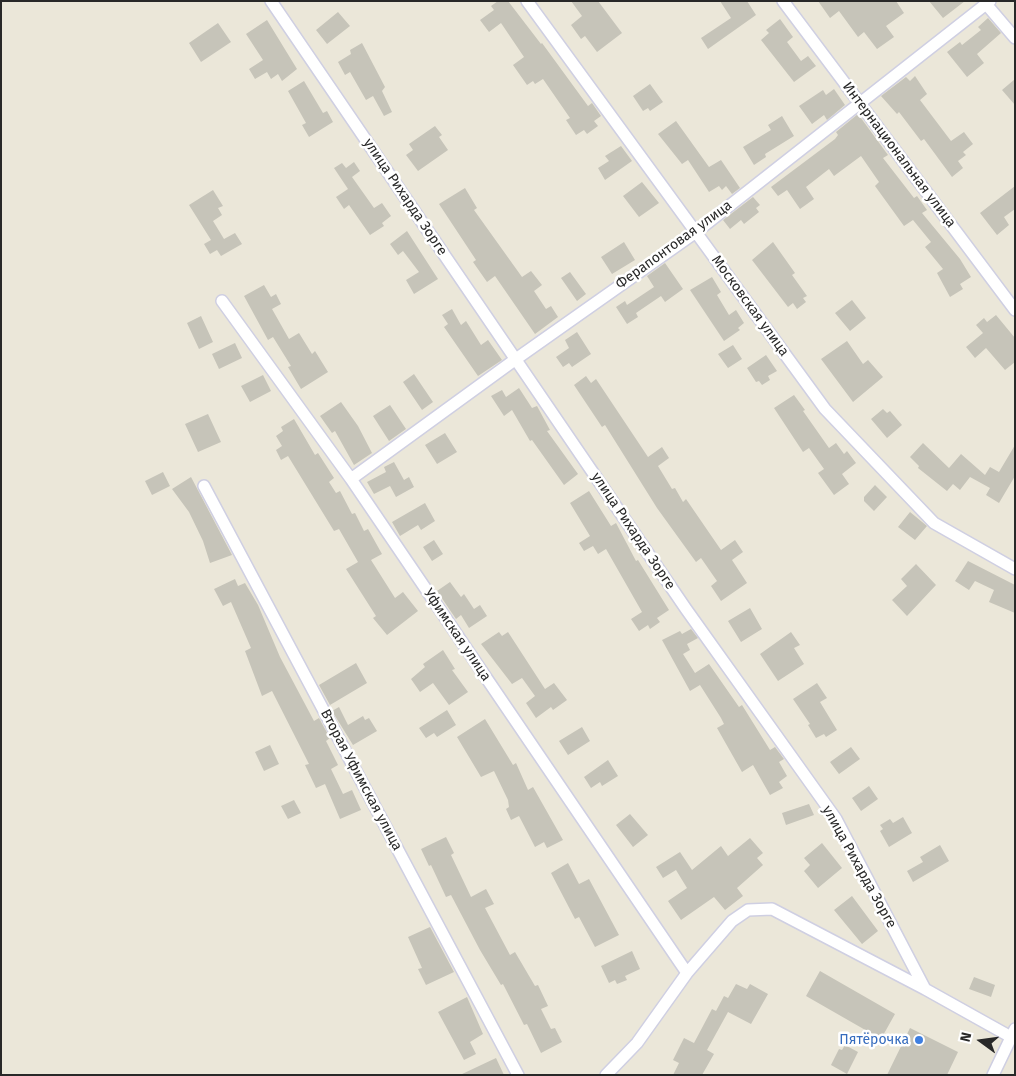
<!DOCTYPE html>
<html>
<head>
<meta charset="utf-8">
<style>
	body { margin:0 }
	#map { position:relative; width:1016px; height:1076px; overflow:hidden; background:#ebe7d9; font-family:"Fira Sans",sans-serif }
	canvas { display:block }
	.frame { position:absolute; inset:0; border:2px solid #282828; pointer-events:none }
	.north { position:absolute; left:956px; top:1016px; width:50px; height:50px; -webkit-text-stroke:4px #fff; paint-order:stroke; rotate:284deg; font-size:14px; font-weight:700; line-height:20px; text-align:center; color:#282828 }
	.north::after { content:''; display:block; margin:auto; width:18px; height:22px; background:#282828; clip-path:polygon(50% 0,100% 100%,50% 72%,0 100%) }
</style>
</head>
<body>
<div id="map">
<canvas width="1016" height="1076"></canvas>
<div class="frame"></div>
<div class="north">N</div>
</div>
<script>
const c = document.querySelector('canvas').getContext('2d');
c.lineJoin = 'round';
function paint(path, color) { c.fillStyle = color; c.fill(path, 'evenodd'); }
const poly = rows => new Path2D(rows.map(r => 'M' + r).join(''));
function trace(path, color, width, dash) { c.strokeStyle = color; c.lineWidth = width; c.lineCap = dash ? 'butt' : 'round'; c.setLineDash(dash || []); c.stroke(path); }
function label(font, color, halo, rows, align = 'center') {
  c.font = font + ' "Fira Sans",sans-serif'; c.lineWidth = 5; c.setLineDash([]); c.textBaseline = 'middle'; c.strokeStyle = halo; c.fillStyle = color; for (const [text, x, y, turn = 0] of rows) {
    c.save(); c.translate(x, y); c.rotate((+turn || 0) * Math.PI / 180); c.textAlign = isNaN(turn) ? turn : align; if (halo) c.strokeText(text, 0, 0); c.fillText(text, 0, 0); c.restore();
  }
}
paint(poly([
	[498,1,508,1,541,44,542,43,588,106,592,103,601,116,594,121,598,126,587,134,584,130,576,135,566,120,570,118,543,79,535,84,533,81,527,85,513,65,524,57,501,23,489,32,480,20,494,10,491,6],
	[571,1,598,1,622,33,597,52,585,36,581,39,571,25,582,16],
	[720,1,747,1,756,15,708,49,701,38,731,18],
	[818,1,896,1,904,13,886,26,894,37,877,49,864,32,858,37,839,11,830,18],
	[929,1,965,1,943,18],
	[338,12,350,26,327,44,316,30],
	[988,18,1001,33,977,54,984,63,967,77,947,52,960,42,962,45,981,30,978,27],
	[780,19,793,37,787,42,801,61,808,56,816,66,794,82,761,40,769,33,766,30],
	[267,20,297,69,282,81,278,74,271,79,267,72,255,79,249,69,263,60,246,34],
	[218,23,231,42,201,62,189,43],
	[362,43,385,87,382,91,392,112,384,116,373,96,366,100,350,72,345,75,338,62,351,54,350,50],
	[915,76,927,94,920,100,951,141,964,132,973,144,963,152,966,155,958,161,963,168,952,177,924,139,921,141,899,112,897,114,881,96,906,77,910,81],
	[1015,79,1015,105,1002,90],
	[304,81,323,113,327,111,333,122,309,137,302,125,306,123,288,91],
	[650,84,663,102,650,111,648,108,643,111,633,96],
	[834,89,845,105,827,120,824,115,812,124,799,106,823,90,826,95],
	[858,114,888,155,883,158,914,198,917,196,927,210,922,213,960,259,971,277,960,284,963,289,950,297,937,273,943,269,925,247,931,242,913,220,904,226,875,186,879,182,861,156,834,176,829,169,806,187,814,199,800,209,787,190,778,196,771,187,835,139,838,135,836,132],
	[782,116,794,136,765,154,766,157,754,165,743,147,771,130,768,125],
	[676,121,709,167,721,160,740,188,732,194,726,186,722,190,719,186,709,192,688,160,682,164,658,134],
	[435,126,442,135,439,137,448,150,418,171,406,155,413,150,409,144],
	[621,146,632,161,605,180,598,168,609,161,605,156],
	[354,162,360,171,352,177,374,208,382,203,391,216,382,223,384,226,370,235,349,205,344,209,336,197,348,189,334,168,342,163,346,168],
	[642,182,659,203,639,217,623,196],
	[1015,186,1015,209,1004,217,1009,225,997,235,980,213],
	[465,188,477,208,474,210,522,277,531,271,542,285,534,291,546,309,551,306,558,317,535,334,495,276,487,282,473,262,476,260,439,204],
	[213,190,223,206,218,208,222,215,213,221,224,239,235,233,242,244,221,256,217,250,210,254,204,244,211,240,189,205],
	[753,197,760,205,756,208,759,212,744,224,741,220,730,229,723,220],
	[407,231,438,279,414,294,406,280,419,272,403,251,398,255,390,244],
	[624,242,635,260,612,274,601,257],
	[773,242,795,273,792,275,807,296,803,298,806,302,797,309,793,303,788,307,752,260],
	[665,263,683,289,665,302,661,296,636,313,638,317,627,324,616,307,625,301,627,305,654,287,647,276],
	[570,272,586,294,577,301,561,278],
	[712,277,721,292,717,295,729,315,736,310,744,323,738,328,740,330,724,341,690,290],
	[264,285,271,297,276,294,281,304,272,309,289,339,299,333,312,354,315,351,328,372,301,389,288,367,291,366,273,337,268,340,244,296],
	[852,300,866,318,850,331,835,313],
	[452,309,461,325,466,321,481,345,488,340,502,360,478,376,444,327,448,324,442,315],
	[996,315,1015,338,1015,362,1005,370,986,348,975,358,966,347,983,333,976,325,984,318,987,322],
	[201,316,213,342,199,349,187,323],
	[577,332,591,354,572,367,569,363,563,367,556,357,569,348,565,340],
	[847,341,863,364,868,360,883,377,853,402,821,359],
	[235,343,242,358,219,369,212,354],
	[733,345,742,359,728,368,718,354],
	[766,355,777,371,768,376,770,380,762,385,759,381,756,382,747,368],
	[414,374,433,402,422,410,403,382],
	[263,375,271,391,250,402,241,386],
	[586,376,591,383,596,379,648,457,662,447,669,458,658,466,672,489,675,488,683,502,686,499,721,550,735,540,743,552,732,560,747,583,721,601,711,586,717,581,701,558,696,562,657,508,605,425,602,427,574,385],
	[519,388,532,408,537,406,550,430,547,431,578,474,564,485,532,440,530,441,512,410,504,416,491,396,502,390,506,397],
	[794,395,805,410,803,411,829,448,836,443,844,454,847,451,856,463,842,474,849,484,834,495,818,473,824,469,809,448,803,452,774,408],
	[341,402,358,426,372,453,354,465,335,431,332,433,320,416],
	[390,405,406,429,389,441,373,416],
	[883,409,887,413,890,411,902,425,887,438,871,419],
	[208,414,221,442,198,452,185,424],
	[294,419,315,455,318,453,334,478,329,482,336,493,340,491,352,514,355,513,364,531,368,529,382,554,371,560,395,598,403,592,418,611,387,635,373,618,376,616,346,569,358,562,339,529,334,531,288,456,281,460,276,450,282,446,276,436,283,431,281,427],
	[445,433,457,452,437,464,425,445],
	[923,443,949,468,961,454,985,475,990,467,999,472,1015,445,1015,476,999,503,986,495,990,488,970,477,960,490,953,484,947,491,918,468,919,466,910,457],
	[394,462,404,480,409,477,414,487,396,497,390,486,374,494,367,482,386,472,384,467],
	[163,472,170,486,152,495,145,481],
	[191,477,232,555,210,563,203,541,189,512,172,489],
	[875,485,887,497,874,511,864,501,864,497],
	[589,491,611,526,616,523,636,561,638,560,669,610,657,618,660,622,650,629,648,625,639,631,631,619,642,612,606,549,598,554,593,546,584,551,579,543,590,536,570,503],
	[425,503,435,521,421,530,418,525,400,536,392,522],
	[910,512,927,526,915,540,898,527],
	[434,540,443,554,432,561,423,547],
	[968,561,1015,585,1015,613,989,602,994,590,975,581,969,590,955,581],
	[916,564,936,585,907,616,892,600,907,586,901,579],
	[235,579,238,586,245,583,258,605,280,657,314,721,319,718,330,738,326,741,338,765,331,769,343,794,352,790,361,810,340,819,325,784,316,788,305,765,309,764,272,691,262,696,245,651,251,648,231,602,223,606,214,589],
	[450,582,461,597,464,594,474,609,480,605,487,616,469,628,461,615,456,619,437,591],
	[750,608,762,629,741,642,728,621],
	[691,629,698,638,687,644,690,650,683,654,695,673,709,664,739,707,742,705,770,750,775,747,784,759,779,762,787,776,779,782,783,788,770,795,753,765,742,772,717,728,724,724,721,718,700,685,690,691,662,640,680,631,682,634],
	[499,632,502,636,508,632,545,689,554,683,567,700,553,710,551,707,536,718,526,703,535,696,522,678,512,684,481,644],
	[791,632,800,645,794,648,804,664,778,681,760,654],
	[443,650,455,669,452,670,468,692,449,705,433,683,420,692,411,679,425,667,423,664],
	[356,663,367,683,330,705,319,685],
	[817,683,827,698,820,702,837,730,826,737,824,734,816,738,808,725,810,724,793,699],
	[339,707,348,725,363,716,365,720,369,718,377,731,353,745,332,711],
	[447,710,456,725,437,737,434,733,426,738,419,728],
	[485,719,513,765,516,763,528,790,533,787,563,840,547,848,544,842,535,847,519,816,511,820,506,809,509,807,508,800,494,771,481,777,457,737],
	[582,727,590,741,568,755,559,741],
	[270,745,279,764,264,771,255,752],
	[851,747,860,759,839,774,830,762],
	[608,760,618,776,602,786,600,782,591,788,584,777],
	[869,786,878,799,861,811,852,798],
	[294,800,301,813,288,819,281,806],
	[809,804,814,815,786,825,782,813],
	[630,814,648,835,633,847,616,825],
	[903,817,912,833,889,847,880,831,883,829,880,825,890,819,893,823],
	[446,837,454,853,451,855,471,897,486,889,494,904,485,908,510,955,515,952,535,986,538,985,548,1006,541,1009,551,1029,555,1028,562,1042,541,1053,527,1024,524,1025,503,984,501,985,480,950,451,895,446,897,431,865,429,866,421,849],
	[750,838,763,853,757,858,763,865,737,888,743,896,725,910,714,897,681,920,668,901,687,888,676,870,663,878,656,867,680,852,692,870,721,846,728,856],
	[822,843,842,868,818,888,804,871,810,865,804,858],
	[940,845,949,861,913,882,907,871,923,862,920,857],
	[568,863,579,884,589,879,619,935,595,947,579,917,575,919,551,873],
	[852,896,878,931,862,944,834,910],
	[430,927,454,972,426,985,418,969,422,968,408,937],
	[632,951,640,969,625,976,627,980,617,984,615,980,609,983,601,966],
	[820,971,895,1014,881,1039,806,996],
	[974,977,995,985,991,997,969,989],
	[736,984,747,989,750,984,768,994,751,1024,728,1012,707,1050,714,1054,702,1075,673,1075,679,1063,673,1060,684,1038,694,1043,712,1009,716,1011,724,996,728,998],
	[467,997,483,1034,470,1042,476,1054,464,1060,438,1012],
	[910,1028,958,1052,947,1075,887,1075],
	[845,1045,858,1052,847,1074,831,1065,839,1049,842,1050],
	[496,1058,504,1075,460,1075]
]), '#c6c4b9');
const minor = poly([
	[271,1,686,609,836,819,925,989,1011,1037],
	[527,1,825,409,934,523,1015,569],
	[783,1,1015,310],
	[986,4,1015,38],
	[222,301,351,479,687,973],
	[351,479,516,359,696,232,990,1],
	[204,486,518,1075],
	[606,1075,637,1043,687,973,732,921,748,910,772,909,925,989],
	[993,1075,1015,1029]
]);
trace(minor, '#cfcfe2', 14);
trace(minor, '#fff', 11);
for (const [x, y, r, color] of [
	[919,1040,5,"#3f7fe0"]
]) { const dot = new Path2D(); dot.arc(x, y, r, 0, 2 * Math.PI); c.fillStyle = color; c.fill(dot); trace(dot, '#fff', 2); }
label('14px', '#282828', '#fff', [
	["Интернациональная улица",899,155,53],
	["улица Рихарда Зорге",405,197,56],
	["Ферапонтовая улица",674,245,-36],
	["Московская улица",750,306,54],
	["улица Рихарда Зорге",633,531,56],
	["Уфимская улица",457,635,56],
	["Вторая Уфимская улица",361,780,62],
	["улица Рихарда Зорге",859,867,61]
]);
label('14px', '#366cbe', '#fff', [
	["Пятёрочка",909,1040]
], 'right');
</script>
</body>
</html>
